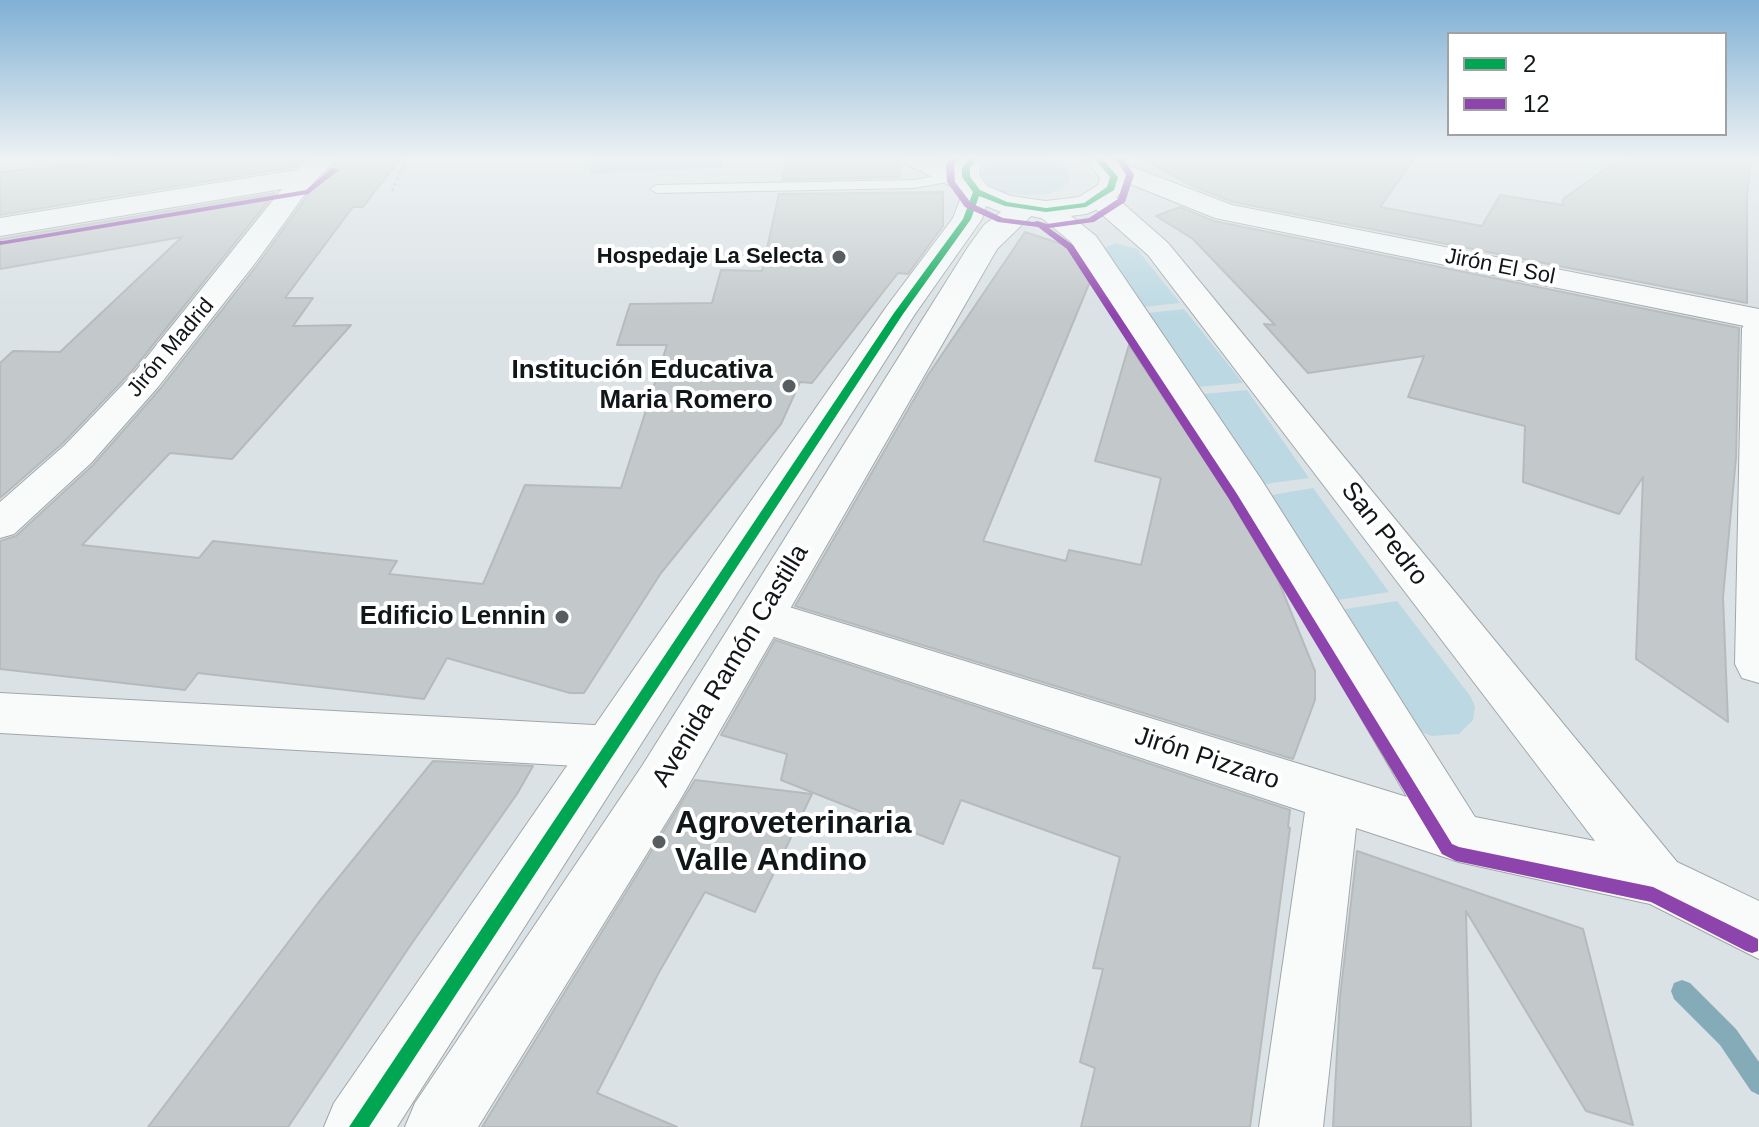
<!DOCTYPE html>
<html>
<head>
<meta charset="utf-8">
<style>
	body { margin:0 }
	#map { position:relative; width:1759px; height:1127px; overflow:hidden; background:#dae2e5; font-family:Arial,sans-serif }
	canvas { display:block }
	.legend { position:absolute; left:1447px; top:32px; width:280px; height:104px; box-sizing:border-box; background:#fff; border:2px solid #a0a2a3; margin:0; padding:10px 14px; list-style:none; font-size:24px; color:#111618 }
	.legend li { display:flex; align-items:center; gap:16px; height:40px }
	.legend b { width:40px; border:2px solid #a0a2a3 }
</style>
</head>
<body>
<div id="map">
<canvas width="1759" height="1127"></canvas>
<ul class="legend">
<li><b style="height:10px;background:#00a651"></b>2</li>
<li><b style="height:10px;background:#8e44ad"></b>12</li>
</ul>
</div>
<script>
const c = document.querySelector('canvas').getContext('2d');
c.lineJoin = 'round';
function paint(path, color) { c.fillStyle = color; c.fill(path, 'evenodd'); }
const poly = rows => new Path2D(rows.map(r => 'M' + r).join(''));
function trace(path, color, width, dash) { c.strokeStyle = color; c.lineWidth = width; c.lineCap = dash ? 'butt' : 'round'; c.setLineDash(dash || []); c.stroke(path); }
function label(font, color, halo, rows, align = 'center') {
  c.font = font + ' Arial,sans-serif'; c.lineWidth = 8; c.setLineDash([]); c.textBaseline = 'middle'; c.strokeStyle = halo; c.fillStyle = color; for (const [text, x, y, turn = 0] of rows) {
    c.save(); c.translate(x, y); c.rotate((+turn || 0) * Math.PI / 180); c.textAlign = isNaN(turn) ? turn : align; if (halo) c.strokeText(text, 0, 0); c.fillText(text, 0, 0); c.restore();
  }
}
paint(poly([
	[593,158,722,158,722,168,589,174],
	[998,158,1047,158,1068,169,1071,179,1063,188,1047,194,1025,195,1004,192,988,184,981,174,985,165],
	[1115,243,1137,249,1180,303,1143,307,1104,253,1105,248],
	[1184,309,1243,383,1197,387,1147,313],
	[1247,390,1309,478,1265,484,1203,394],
	[1313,488,1389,592,1332,601,1271,495],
	[1397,601,1471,697,1475,707,1473,720,1459,734,1432,736,1407,727,1339,610]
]), '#bcd9e3');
paint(poly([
	[1682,980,1690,983,1736,1029,1759,1062,1759,1095,1751,1091,1720,1045,1674,999,1671,991,1674,983,1682,980]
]), '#85aab8');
const building = poly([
	[141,158,305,158,295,167,0,215,0,172,141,158],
	[340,158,401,158,363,207,353,207,285,298,313,298,293,326,351,325,232,459,170,453,82,545,199,558,213,541,397,561,389,574,483,584,525,485,621,488,667,345,617,345,630,304,712,303,721,270,762,271,779,194,943,192,943,226,908,274,898,273,812,383,800,382,781,424,661,573,584,693,570,693,447,658,424,699,198,673,185,690,0,669,0,541,16,536,93,465,160,389,258,264,315,185,340,158],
	[787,158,899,160,900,177,782,180,787,158],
	[1141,158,1415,158,1380,207,1482,226,1500,195,1563,205,1563,199,1616,161,1628,164,1632,158,1751,158,1747,196,1747,303,1233,202,1194,187,1141,158],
	[275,193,132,371,63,443,0,498,0,363,13,351,60,352,182,237,0,269,0,239,275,193],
	[1180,207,1214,221,1739,328,1736,458,1723,597,1728,722,1636,659,1643,477,1619,514,1523,482,1525,426,1408,397,1424,356,1308,373,1264,324,1275,325,1193,239,1156,216,1180,207],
	[1025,232,1071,247,1091,279,983,541,1066,561,1069,550,1141,565,1161,478,1095,461,1129,345,1227,494,1278,580,1315,671,1315,700,1293,759,795,606,928,375,1025,232],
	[775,640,1290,810,1288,827,1290,828,1250,1127,1081,1127,1095,1068,1080,1062,1103,969,1093,968,1120,857,961,800,943,844,781,780,787,754,721,735,775,640],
	[433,761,533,766,517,794,412,943,288,1127,148,1127,318,903,433,761],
	[695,780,812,794,755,912,705,892,658,974,597,1093,677,1127,482,1127,695,780],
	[1357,851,1583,929,1633,1125,1586,1111,1466,911,1471,1127,1333,1127,1340,997,1357,851]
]);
paint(building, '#c3c9cb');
trace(building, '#b5bbbd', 2);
const service = poly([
	[953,173,960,177,958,180,914,188,657,193,650,189,657,185,914,180,953,173]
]);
const minor = poly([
	[309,158,337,158,313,183,256,262,158,387,91,463,14,534,0,538,0,502,65,445,134,373,282,189,0,236,0,218,296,170,309,158],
	[1109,158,1232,205,1759,309,1759,329,1215,218,1098,171,1094,165,1098,159,1109,158],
	[1100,190,1110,192,1168,243,1677,862,1759,901,1759,959,1650,904,1459,862,1356,828,1323,1127,1259,1127,1305,812,747,628,741,616,747,604,763,599,1407,797,1230,492,1071,242,1032,210,1036,204,1046,202,1056,204,1096,236,1261,479,1475,817,1595,841,1148,255,1090,204,1086,198,1090,192,1100,190],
	[0,693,612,726,629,732,637,747,629,762,612,768,0,733,0,693]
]);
const tertiary = poly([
	[903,158,936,158,953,166,960,158,986,158,980,168,980,176,987,186,1011,196,1046,201,1079,197,1098,185,1100,178,1085,158,1112,158,1128,177,1125,188,1110,204,1086,214,1046,219,1031,216,997,249,680,800,478,1127,405,1127,415,1103,642,766,968,247,984,225,1001,212,986,206,982,219,915,314,397,1127,324,1127,334,1103,656,637,887,306,953,218,963,192,906,164,903,158],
	[1759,318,1759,683,1742,678,1735,664,1742,328,1747,321,1759,318]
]);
trace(service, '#a1a7a8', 2);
trace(minor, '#a1a7a8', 2);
trace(tertiary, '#a1a7a8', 2);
trace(poly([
	[392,191,407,158]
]), '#bec0c1', 3, [3, 3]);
paint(service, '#f9fbfb');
paint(minor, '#f9fbfb');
paint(tertiary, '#f9fbfb');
paint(poly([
	[969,158,977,158,970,168,970,177,980,190,1007,202,1046,208,1084,203,1107,187,1110,177,1094,158,1102,158,1118,177,1114,190,1086,207,1046,212,1005,206,979,196,971,219,903,314,369,1127,349,1127,894,313,963,219,973,192,962,177,962,168,969,158]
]), '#00a651');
paint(poly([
	[950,158,958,158,954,166,955,182,971,203,1003,218,1034,222,1037,221,1047,224,1089,218,1118,199,1126,175,1115,158,1123,158,1134,175,1125,202,1094,222,1049,228,1073,245,1237,494,1452,844,1459,847,1653,887,1758,939,1758,951,1752,953,1746,951,1651,902,1456,861,1442,854,1229,499,1067,249,1038,227,998,222,965,207,947,182,946,166,950,158],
	[332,168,339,170,308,194,0,245,0,241,3,241,306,190,332,168]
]), '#8e44ad');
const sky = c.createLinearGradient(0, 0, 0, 316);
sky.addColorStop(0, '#80b0d5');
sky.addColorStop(0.5, '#eef2f3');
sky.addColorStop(1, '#eef2f300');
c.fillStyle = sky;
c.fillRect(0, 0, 1759, 316);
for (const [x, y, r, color] of [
	[839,257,8,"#575d60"],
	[789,386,8,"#575d60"],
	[562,617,8,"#575d60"],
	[659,842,8,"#575d60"]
]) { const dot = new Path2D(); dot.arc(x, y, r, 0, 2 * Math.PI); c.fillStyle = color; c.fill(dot); trace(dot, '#fff', 3); }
label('bold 22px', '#111618', '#fff', [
	["Hospedaje La Selecta",823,257]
], 'right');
label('22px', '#111618', '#fff', [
	["Jirón El Sol",1500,267,11],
	["Jirón Madrid",171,348,-50]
]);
label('bold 26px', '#111618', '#fff', [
	["Institución Educativa",773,371],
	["Maria Romero",773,401],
	["Edificio Lennin",546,617]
], 'right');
label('26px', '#111618', '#fff', [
	["San Pedro",1384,534,52],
	["Avenida Ramón Castilla",731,666,-59],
	["Jirón Pizzaro",1207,759,18]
]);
label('bold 32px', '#111618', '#fff', [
	["Agroveterinaria",675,824],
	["Valle Andino",675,861]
], 'left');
</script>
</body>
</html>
